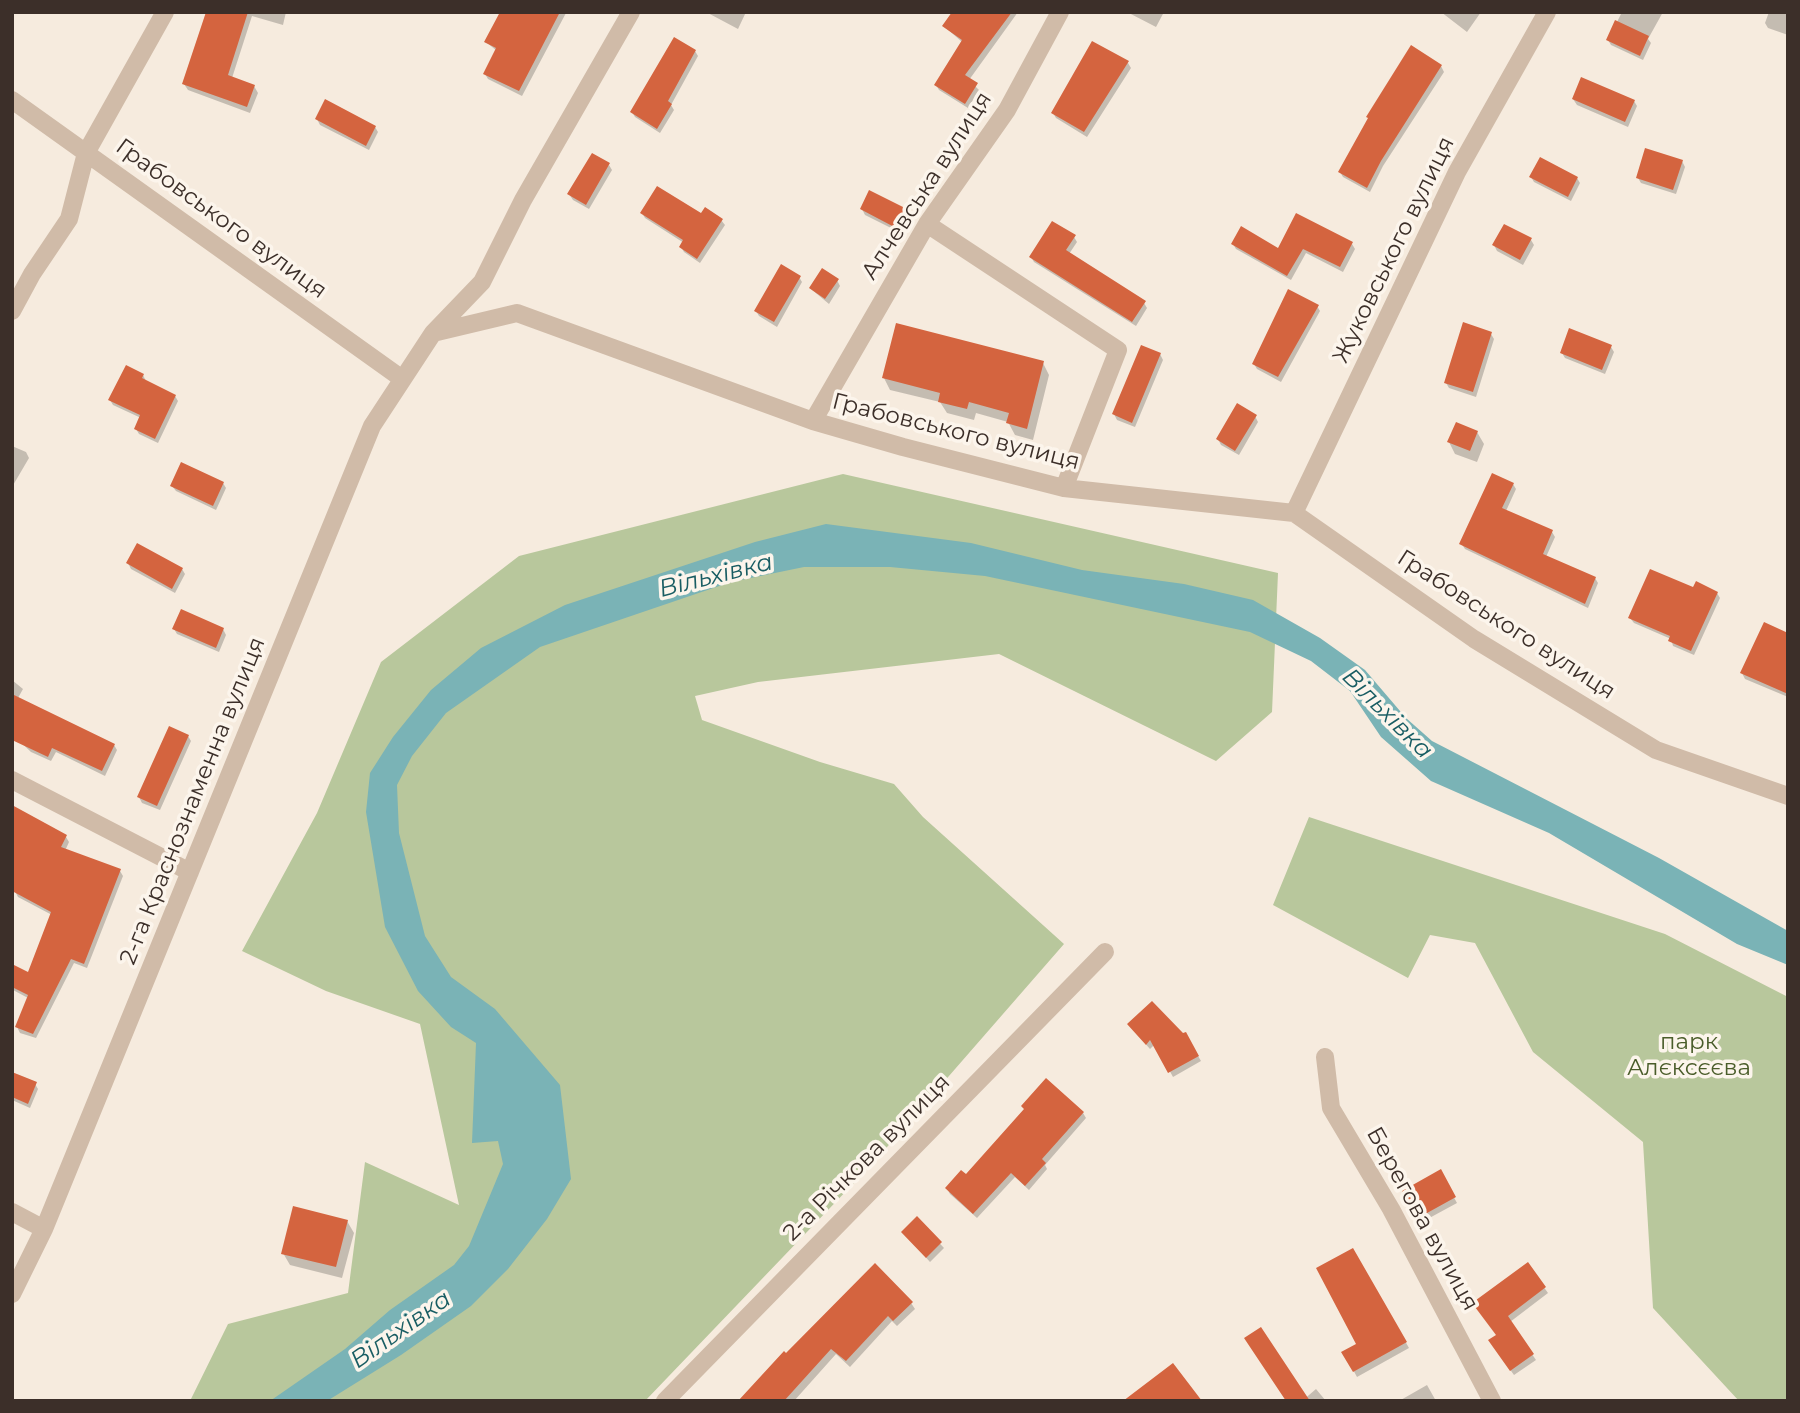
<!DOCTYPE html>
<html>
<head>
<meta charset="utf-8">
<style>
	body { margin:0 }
	#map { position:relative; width:1800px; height:1413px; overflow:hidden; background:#f6ebde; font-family:Montserrat,sans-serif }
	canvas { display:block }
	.frame { position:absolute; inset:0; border:14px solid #3c2f29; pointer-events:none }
</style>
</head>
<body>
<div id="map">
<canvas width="1800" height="1413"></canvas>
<div class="frame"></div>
</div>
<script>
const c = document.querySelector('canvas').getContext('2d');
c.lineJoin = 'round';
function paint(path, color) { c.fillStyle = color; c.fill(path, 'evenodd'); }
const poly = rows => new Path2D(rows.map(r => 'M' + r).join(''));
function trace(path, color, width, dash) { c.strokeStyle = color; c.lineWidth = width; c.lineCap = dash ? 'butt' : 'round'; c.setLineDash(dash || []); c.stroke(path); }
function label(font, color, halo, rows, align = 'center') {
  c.font = font + ' Montserrat,sans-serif'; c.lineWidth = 7; c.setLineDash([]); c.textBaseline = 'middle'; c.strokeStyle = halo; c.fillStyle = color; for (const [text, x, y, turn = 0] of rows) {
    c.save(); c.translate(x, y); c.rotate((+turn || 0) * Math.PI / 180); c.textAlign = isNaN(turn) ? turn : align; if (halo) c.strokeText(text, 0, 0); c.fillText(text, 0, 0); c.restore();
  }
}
paint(poly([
	[843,474,1278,573,1272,712,1216,761,999,654,758,682,695,696,702,720,820,762,894,784,923,817,1064,944,874,1162,645,1401,190,1401,228,1324,348,1293,365,1162,459,1205,420,1024,326,991,242,951,317,813,381,662,519,556],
	[1309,817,1665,934,1788,997,1788,1401,1739,1401,1653,1308,1643,1142,1533,1052,1475,943,1430,935,1408,978,1273,905]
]), '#b8c79c');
paint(poly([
	[826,524,971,543,1082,570,1184,584,1253,600,1320,638,1365,670,1406,718,1432,741,1659,858,1788,931,1788,965,1737,944,1549,833,1431,781,1381,737,1350,691,1311,661,1250,632,985,576,890,567,804,567,731,582,540,647,446,713,412,756,397,785,399,833,425,936,451,977,495,1009,560,1085,571,1179,547,1219,508,1269,471,1306,401,1355,327,1401,270,1401,345,1349,390,1310,454,1265,469,1246,503,1164,498,1141,472,1143,476,1043,451,1027,418,991,385,927,366,812,370,773,393,737,431,690,481,648,565,605,755,542]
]), '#7ab3b6');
paint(poly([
	[216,12,286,12,283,25,252,16,232,78,254,86,258,93,250,113,188,90,184,84],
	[501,12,566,13,522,96,488,79,485,74,497,51,486,42],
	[706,12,746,12,738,29],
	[969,12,1018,12,969,80,979,90,968,108,939,90,936,85,962,42,944,26],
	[1127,12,1164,12,1156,27],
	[1441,12,1481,12,1467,32],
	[1622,12,1663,12,1648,39,1651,43,1643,60,1611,45,1608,40],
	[1769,12,1788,12,1788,35,1768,28,1765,23],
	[1093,43,1128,63,1131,68,1087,137,1056,118,1053,113],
	[695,51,698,56,671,105,674,110,660,133,635,117,632,112],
	[1441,66,1444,72,1383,166,1370,192,1343,177,1340,172],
	[1573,99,1634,101,1637,106,1628,127,1577,105],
	[317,119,375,127,378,132,369,150,320,125],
	[1682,161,1685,167,1676,194,1641,183,1638,178],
	[609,165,612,170,589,209,573,200,569,194],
	[1531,177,1577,178,1580,183,1571,201,1534,182],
	[862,209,906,211,909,216,901,233,865,215],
	[642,213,702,216,721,220,725,225,700,263,684,252,681,247,684,243,645,218],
	[1074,237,1077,242,1069,254,1144,303,1147,308,1136,326,1034,262,1031,257],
	[1531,240,1534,245,1523,265,1497,251,1494,245],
	[1233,244,1279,250,1352,244,1355,249,1343,272,1306,253,1291,280,1236,249],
	[799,277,802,282,777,327,759,316,756,311],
	[837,280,840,286,829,304,811,289],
	[1317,306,1320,311,1281,382,1257,369,1254,364],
	[1491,334,1494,339,1476,397,1449,388,1446,383],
	[1611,347,1614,352,1605,374,1565,358,1562,353],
	[1160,354,1163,360,1135,427,1117,420,1114,414],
	[1043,363,1049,375,1033,440,1015,435,1008,422,976,413,974,420,947,413,940,402,890,390,884,378],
	[143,375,146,381,175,396,178,401,158,443,139,434,136,429,141,418,113,405,110,400],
	[1255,416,1258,422,1239,455,1221,445,1218,439],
	[1477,432,1484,444,1477,462,1455,454,1449,442],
	[12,446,26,452,29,458,12,487],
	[223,483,226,488,216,510,176,491,172,486],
	[1513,484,1516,489,1506,511,1552,532,1555,537,1546,557,1595,578,1598,583,1588,608,1465,549,1461,543],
	[128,563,182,569,185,574,175,593,131,569],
	[1694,589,1717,593,1720,598,1694,655,1673,646,1671,639,1634,623,1630,618],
	[174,629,223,629,226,635,219,652,177,634],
	[1788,653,1788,697,1745,679,1742,673],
	[12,680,23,689,18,698,114,745,117,750,105,776,56,752,51,761,31,752,12,734],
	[188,736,191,741,160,810,142,803,139,797],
	[12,808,66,837,69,842,65,851,120,871,123,876,87,968,74,963,36,1038,20,1033,17,1027,28,998,13,990,12,980,29,974,52,915,18,897,15,891],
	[1129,1025,1185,1034,1201,1061,1173,1077,1155,1044,1150,1049],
	[12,1074,35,1084,38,1089,30,1108,12,1100],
	[1083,1113,1086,1118,1045,1165,1047,1169,1029,1190,1015,1177,977,1218,950,1194,947,1188,966,1176],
	[1440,1172,1457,1203,1422,1222,1405,1191],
	[917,1219,944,1248,930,1262,903,1232],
	[347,1221,354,1233,342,1278,290,1265,283,1253],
	[1353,1250,1409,1348,1357,1377,1344,1353,1359,1344],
	[1528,1265,1548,1293,1510,1322,1536,1360,1514,1375,1493,1346],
	[911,1303,915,1309,897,1326,892,1321,850,1367,836,1354,794,1401,740,1401,786,1355],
	[1427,1385,1436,1401,1399,1401],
	[1316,1389,1326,1401,1302,1401]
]), '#0003');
paint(poly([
	[206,12,248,12,228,75,255,85,247,107,182,84],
	[500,12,560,12,519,91,483,74,496,48,484,42],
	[952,12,1012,12,965,75,978,83,965,104,934,85,962,40,942,26],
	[1615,20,1649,36,1640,56,1606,40],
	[674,37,696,50,668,101,672,104,657,129,630,112],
	[1092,41,1129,61,1084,132,1051,113],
	[1411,45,1442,65,1381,161,1367,188,1338,172,1368,118,1366,117],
	[1581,77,1635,100,1625,122,1572,99],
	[325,99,376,126,366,146,315,119],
	[1645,148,1683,160,1673,190,1636,178],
	[592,153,610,163,586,205,567,194],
	[1540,157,1578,177,1568,197,1529,177],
	[657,186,701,213,705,207,723,219,697,259,679,247,683,240,640,213],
	[869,190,907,209,898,229,860,209],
	[1296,213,1353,242,1340,267,1303,249,1287,276,1231,244,1241,226,1278,248],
	[1052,221,1076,235,1066,250,1146,301,1132,322,1029,257],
	[1504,224,1532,238,1520,260,1492,245],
	[781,264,801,276,774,322,754,311],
	[822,268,839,279,825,299,809,288],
	[1288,289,1319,305,1278,377,1252,364],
	[1463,322,1492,332,1473,392,1444,383],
	[896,323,1044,361,1027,429,1006,423,1009,413,969,402,967,409,938,402,940,393,882,378],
	[1569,328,1612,345,1602,370,1560,353],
	[1141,345,1161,353,1132,423,1112,414],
	[126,365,144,374,142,378,176,395,155,439,134,429,140,415,108,400],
	[1237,403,1257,415,1235,451,1216,439],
	[1456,422,1478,431,1470,451,1447,442],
	[181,462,224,482,213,506,170,486],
	[1492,473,1514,483,1502,508,1553,530,1543,554,1596,577,1585,604,1459,544],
	[137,543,183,568,172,589,126,563],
	[1650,569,1693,587,1696,581,1718,592,1691,651,1668,641,1670,636,1628,618],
	[181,609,224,628,216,648,172,629],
	[1764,622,1788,633,1788,694,1740,673],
	[12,694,115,744,102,771,52,748,48,757,12,740],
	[169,726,189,735,157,806,137,797],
	[12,805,67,835,61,847,121,869,84,964,71,959,33,1034,15,1027,28,995,12,987,12,964,28,972,51,912,12,891],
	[1152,1001,1183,1033,1186,1032,1199,1056,1168,1073,1150,1040,1146,1045,1127,1024],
	[12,1072,37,1082,28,1104,12,1097],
	[1046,1078,1084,1112,1042,1159,1046,1163,1025,1186,1011,1173,973,1214,945,1188,961,1170,966,1174,1024,1109,1021,1106],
	[1441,1169,1456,1197,1418,1218,1402,1191],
	[293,1206,348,1220,336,1267,281,1254],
	[917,1216,942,1242,926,1258,901,1232],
	[1353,1248,1407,1342,1353,1372,1341,1352,1356,1344,1316,1268],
	[1528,1262,1546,1287,1508,1316,1534,1354,1510,1371,1488,1340,1496,1335,1472,1303],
	[875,1263,913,1302,893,1321,888,1316,846,1361,831,1349,784,1401,738,1401,784,1351,786,1353],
	[1261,1327,1310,1401,1286,1401,1244,1338],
	[1173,1363,1202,1401,1123,1401]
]), '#d4643f');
trace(poly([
	[12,100,401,378],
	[927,224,1118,350,1064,488],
	[12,311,32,274,69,219,86,153,165,12],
	[433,333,517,313,813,421,903,447,1064,488,1294,513,1474,639,1656,750,1788,796],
	[813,421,927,224,1007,110,1060,12],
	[1294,513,1457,172,1547,12],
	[12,780,190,872],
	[1325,1057,1331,1108,1391,1209,1492,1401],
	[12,1212,44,1229],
	[12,1294,44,1229,372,426,433,333,482,282,523,200,631,12],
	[665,1401,1105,952]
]), '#d0bba8', 18);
label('23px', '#3c2f29', '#fcf5ec', [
	["Алчевська вулиця",927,186,-57],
	["Грабовського вулиця",221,219,36],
	["Жуковського вулиця",1394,250,-64],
	["Грабовського вулиця",956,432,14],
	["Грабовського вулиця",1506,625,33],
	["2-га Краснознаменна вулиця",193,801,-68],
	["2-а Річкова вулиця",867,1158,-45],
	["Берегова вулиця",1422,1219,61]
]);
label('23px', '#4a5d2a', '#fcf5ec', [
	["парк",1689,1042],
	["Алєксєєва",1689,1068]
]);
label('italic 24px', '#195d63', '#fcf5ec', [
	["Вільхівка",716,576,-14],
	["Вільхівка",1387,714,45],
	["Вільхівка",401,1330,-35]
]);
</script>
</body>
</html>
